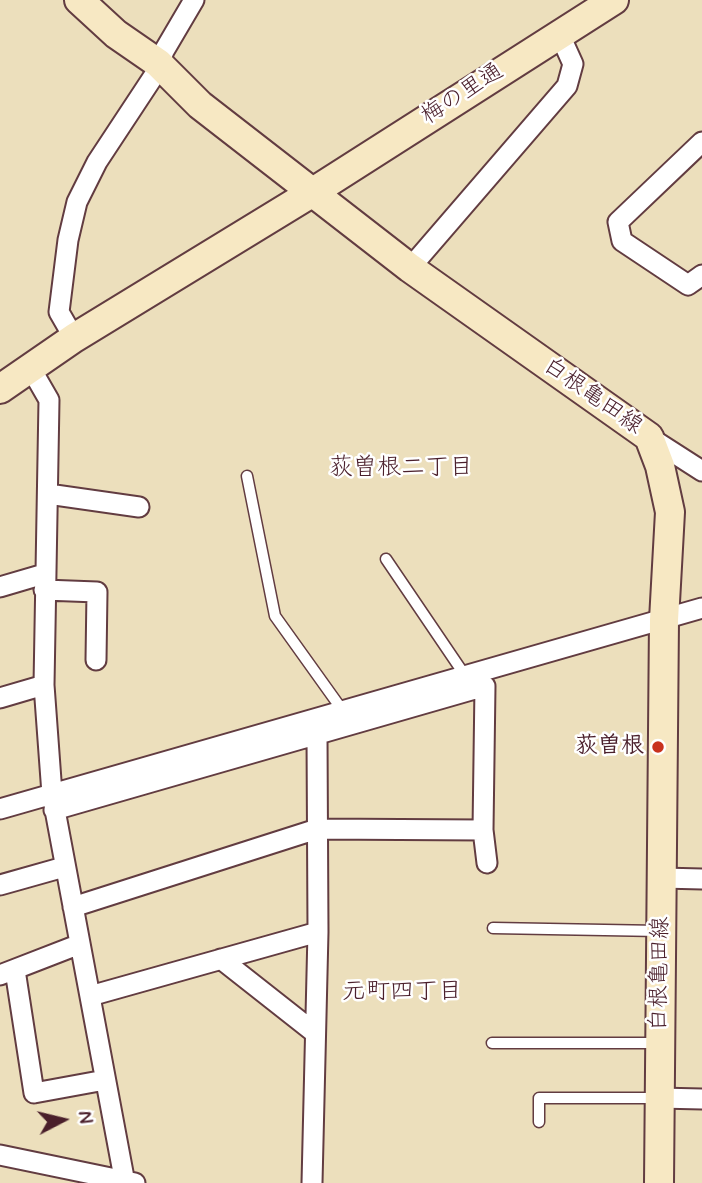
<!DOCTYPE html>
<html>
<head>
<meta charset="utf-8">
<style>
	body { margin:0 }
	#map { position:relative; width:702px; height:1183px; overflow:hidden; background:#ecdfbc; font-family:Mynerve,sans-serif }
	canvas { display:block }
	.north { position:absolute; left:28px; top:1085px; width:70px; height:70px; -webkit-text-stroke:5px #fff; paint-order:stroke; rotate:83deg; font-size:19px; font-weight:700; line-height:28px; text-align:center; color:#4a1f2b }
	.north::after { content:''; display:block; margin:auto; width:24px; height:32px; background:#4a1f2b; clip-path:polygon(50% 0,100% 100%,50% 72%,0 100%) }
</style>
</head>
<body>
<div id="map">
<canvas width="702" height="1183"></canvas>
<div class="north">N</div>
</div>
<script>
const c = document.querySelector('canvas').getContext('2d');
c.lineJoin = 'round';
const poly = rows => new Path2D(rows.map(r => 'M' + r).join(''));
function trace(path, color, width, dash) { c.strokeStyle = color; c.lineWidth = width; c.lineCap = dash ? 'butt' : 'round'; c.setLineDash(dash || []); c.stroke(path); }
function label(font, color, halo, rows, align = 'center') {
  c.font = font + ' Mynerve,"Klee One",sans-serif'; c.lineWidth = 5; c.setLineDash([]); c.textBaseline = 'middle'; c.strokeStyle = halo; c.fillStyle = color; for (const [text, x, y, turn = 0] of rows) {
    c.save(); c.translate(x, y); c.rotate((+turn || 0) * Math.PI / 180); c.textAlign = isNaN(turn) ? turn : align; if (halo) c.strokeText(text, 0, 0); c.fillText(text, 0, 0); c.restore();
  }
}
const lane = poly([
	[247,476,275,616,343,711],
	[386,559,464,674],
	[493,928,660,931],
	[492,1043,659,1043],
	[539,1122,539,1098,658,1098]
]);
const street = poly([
	[702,142,618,222,622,241,688,285,702,275],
	[410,268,567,86,573,64,559,33],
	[74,338,59,312,68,240,77,202,97,162,155,74,164,51,194,0],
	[30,367,49,400,44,685,52,794,125,1183],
	[649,437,702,471],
	[48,494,139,507],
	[0,587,44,574],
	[44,590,97,592,96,660],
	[0,698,44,685],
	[0,809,702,608],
	[54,810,485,686,483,830,487,863],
	[662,878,702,879],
	[0,885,64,867],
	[73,907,317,829,483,830],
	[221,959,315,1033],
	[15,970,34,1093,105,1080],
	[0,975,80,944],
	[90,996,318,932],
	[659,1098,702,1099],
	[0,1155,135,1183],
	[312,1183,318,932,317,735]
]);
const secondary = poly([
	[79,0,116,34,158,63,200,105,410,268,649,437,660,466,670,512,664,620,659,1183],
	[0,389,74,338,313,192,614,0]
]);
trace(lane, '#623c41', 13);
trace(street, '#623c41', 23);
trace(secondary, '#623c41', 32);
trace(lane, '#fff', 10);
trace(street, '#fff', 19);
trace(secondary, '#f7e8c3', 28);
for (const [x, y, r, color] of [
	[658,747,7,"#c8321e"]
]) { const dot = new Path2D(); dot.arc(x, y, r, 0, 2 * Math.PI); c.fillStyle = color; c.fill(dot); trace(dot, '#fff', 2.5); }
label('23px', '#4a1f2b', '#fff', [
	["梅の里通",463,95,-33],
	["白根亀田線",592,397,35],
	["白根亀田線",661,974,-89]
]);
label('bold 23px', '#4a1f2b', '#fff', [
	["荻曽根",644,747]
], 'right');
label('24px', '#4a1f2b', '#fff', [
	["荻曽根二丁目",401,469],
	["元町四丁目",402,993]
]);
</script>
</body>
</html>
